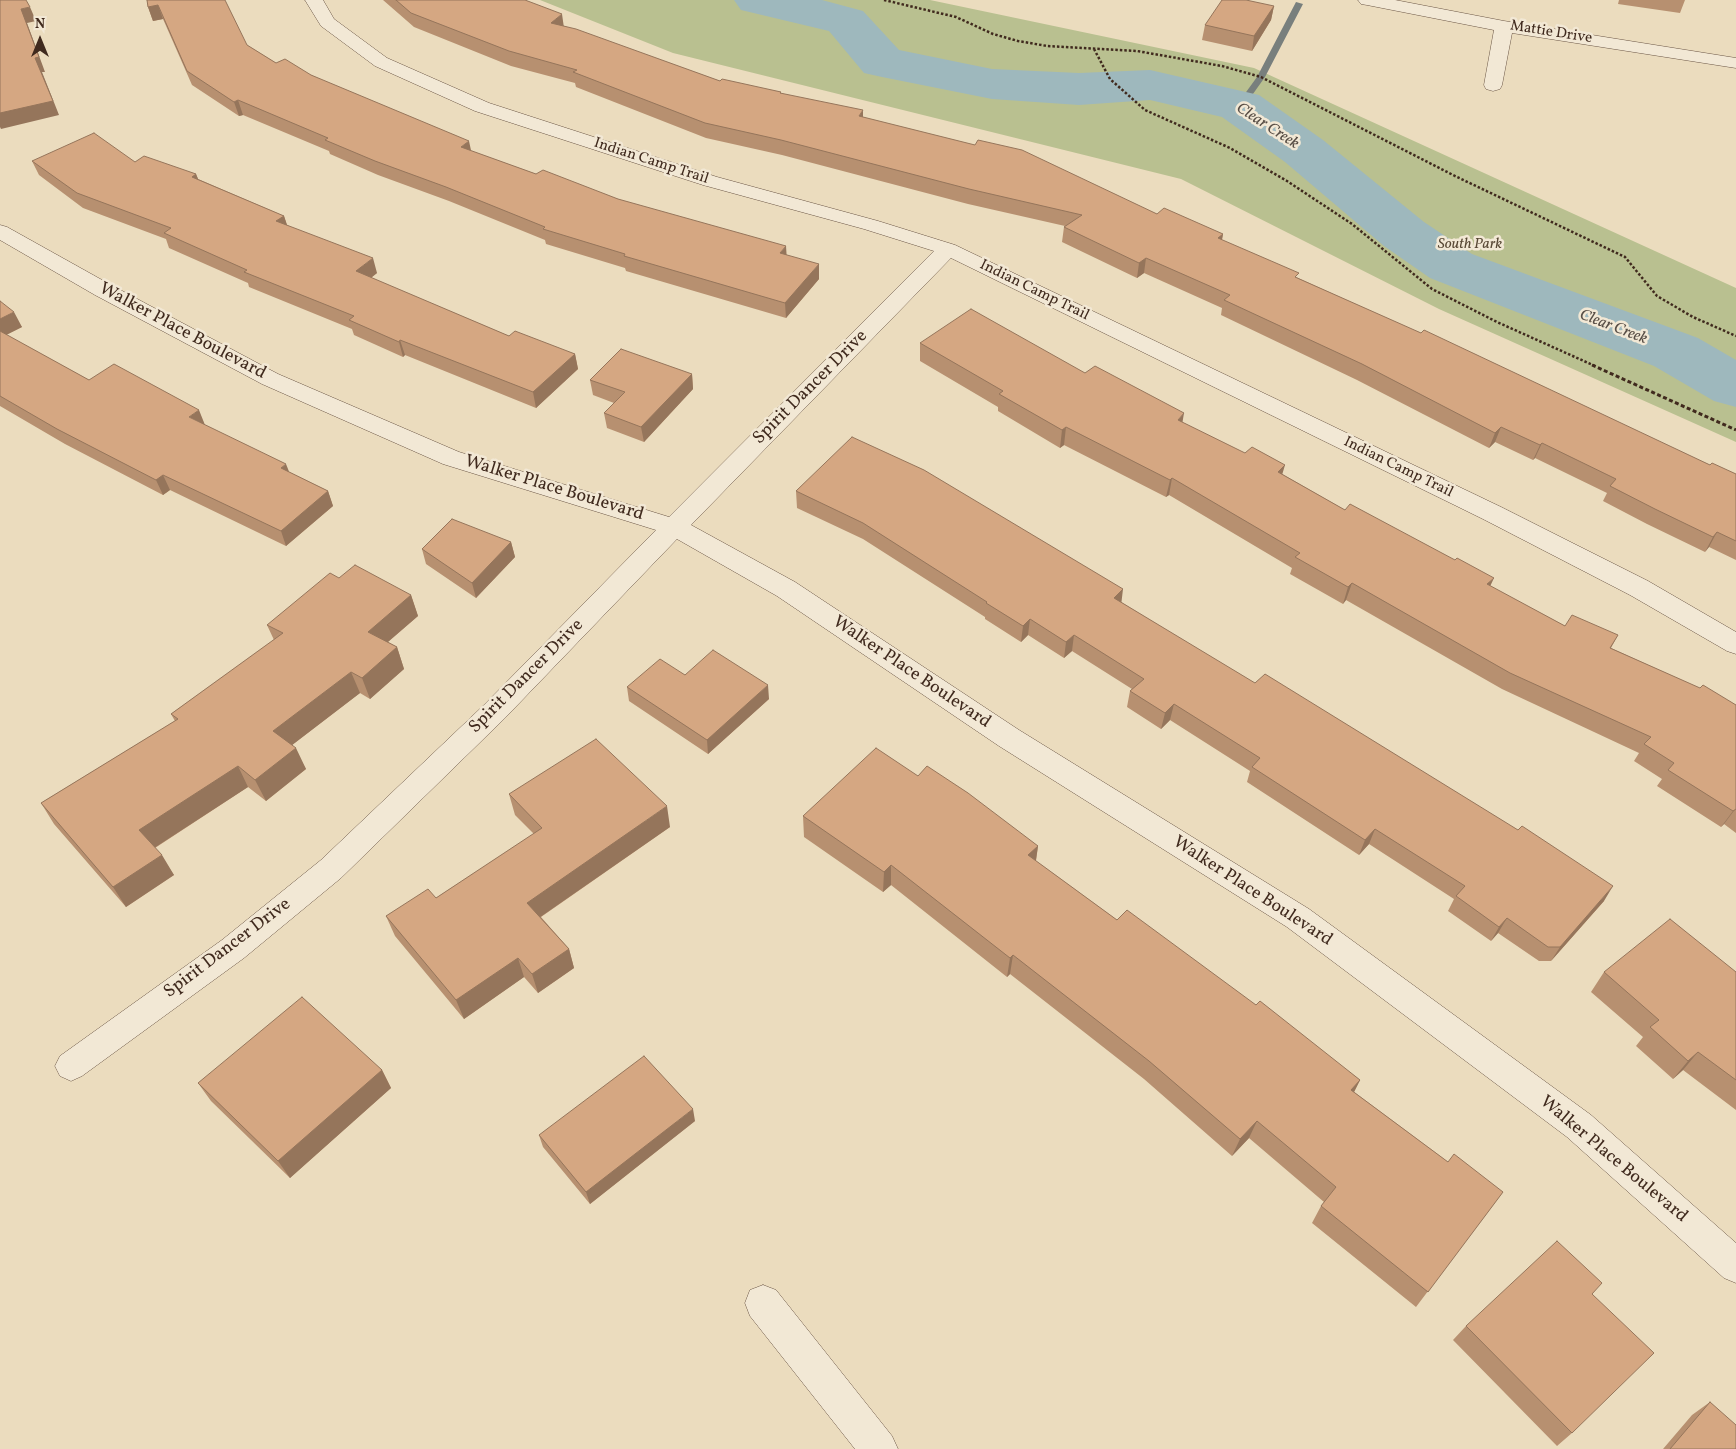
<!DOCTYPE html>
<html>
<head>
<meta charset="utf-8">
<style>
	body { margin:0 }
	#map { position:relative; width:1736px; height:1449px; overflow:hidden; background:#ebdcbe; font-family:Vollkorn,serif }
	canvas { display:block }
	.north { position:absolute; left:15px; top:15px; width:50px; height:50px; -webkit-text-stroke:4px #f2e8d5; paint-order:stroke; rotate:0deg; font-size:14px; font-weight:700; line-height:20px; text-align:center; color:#402a1e }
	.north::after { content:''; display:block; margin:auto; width:18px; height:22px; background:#402a1e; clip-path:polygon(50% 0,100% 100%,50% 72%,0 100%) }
</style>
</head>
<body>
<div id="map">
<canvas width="1736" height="1449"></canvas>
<div class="north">N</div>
</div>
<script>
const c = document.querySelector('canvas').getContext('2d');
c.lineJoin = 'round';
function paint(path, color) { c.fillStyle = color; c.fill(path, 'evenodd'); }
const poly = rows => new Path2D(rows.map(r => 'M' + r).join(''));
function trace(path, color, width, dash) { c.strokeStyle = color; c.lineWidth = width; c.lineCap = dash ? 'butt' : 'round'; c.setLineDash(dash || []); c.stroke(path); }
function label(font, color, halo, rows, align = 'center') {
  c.font = font + ' Vollkorn,serif'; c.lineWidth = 5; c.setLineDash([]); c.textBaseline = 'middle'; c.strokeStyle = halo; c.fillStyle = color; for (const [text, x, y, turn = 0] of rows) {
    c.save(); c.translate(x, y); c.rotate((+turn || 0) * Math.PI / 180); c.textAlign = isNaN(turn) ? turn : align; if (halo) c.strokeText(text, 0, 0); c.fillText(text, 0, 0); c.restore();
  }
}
paint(poly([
	[540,0,930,0,1254,68,1736,288,1736,442,1439,309,1181,179,673,53]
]), '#b9c090');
paint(poly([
	[1296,2,1303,4,1265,77,1243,108,1237,108,1236,106,1257,77,1296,2]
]), '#787f7d');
paint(poly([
	[734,0,822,0,863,11,899,50,992,69,1079,73,1150,70,1259,95,1323,140,1424,222,1472,254,1698,338,1736,360,1736,407,1714,401,1654,366,1430,278,1384,246,1285,162,1222,117,1150,100,1079,105,992,99,882,77,864,73,829,31,741,10,734,0]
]), '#9eb8bd');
const minor = poly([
	[305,0,323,0,334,19,387,58,489,103,717,177,878,221,955,245,1501,507,1648,581,1736,632,1736,654,1727,651,1630,595,1483,519,951,258,691,525,795,582,1019,730,1309,909,1591,1115,1736,1243,1736,1283,1724,1278,1567,1137,1287,927,999,746,777,596,677,539,505,718,341,878,244,958,82,1076,71,1081,60,1076,55,1066,60,1056,222,940,321,860,485,704,656,530,443,464,262,384,95,295,0,240,0,225,7,227,111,285,278,374,459,452,669,517,934,251,864,229,703,185,475,111,375,66,321,26,305,0],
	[1358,0,1395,0,1504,21,1736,58,1736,68,1512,33,1502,85,1500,89,1493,91,1486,89,1484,85,1494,30,1367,5,1361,4,1358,0],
	[763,1285,776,1290,892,1436,898,1449,855,1449,750,1316,745,1303,750,1290,763,1285]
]);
trace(minor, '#6b5646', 1);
trace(poly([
	[884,0,956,17,993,34,1018,41,1047,46,1137,51,1222,66,1261,77,1455,176,1625,257,1657,296,1693,317,1736,336],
	[1094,49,1110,79,1145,110,1230,148,1287,181,1352,224,1432,289,1497,322,1595,366]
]), '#402a1e', 2.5, [2.5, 2]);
trace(poly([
	[1592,365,1736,430]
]), '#402a1e', 3, [4, 2.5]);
paint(minor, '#f2e8d5');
paint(poly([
	[147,0,247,45,276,63,311,75,471,151,536,174,618,199,787,255,819,279,786,318,626,271,625,268,546,244,545,240,449,201,378,175,330,154,329,151,243,115,239,116,192,85,163,19,153,21,148,7],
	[383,0,525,0,564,26,720,81,781,92,781,93,863,117,1157,214,1223,234,1222,240,1298,278,1710,465,1736,474,1736,560,1709,547,1705,552,1647,524,1603,501,1607,493,1535,458,1533,460,1495,442,1489,448,1357,380,1221,315,1222,308,1144,273,1137,278,1062,242,1064,227,1065,226,968,204,782,155,706,138,576,87,575,83,511,66,414,27],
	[1619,0,1685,0,1680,13,1618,4],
	[1274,6,1271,20,1252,51,1202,40,1205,25],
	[32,161,135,162,196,174,198,179,284,216,287,225,377,273,371,278,509,336,575,354,578,369,536,408,405,355,403,357,354,335,352,329,249,287,248,283,169,248,166,239,83,208,39,175],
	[0,301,22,327,6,335,89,380,205,425,289,472,328,491,333,506,286,546,170,490,163,495,65,444,0,406],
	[920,343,1085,373,1182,422,1282,474,1345,510,1565,626,1618,635,1611,648,1736,705,1736,833,1724,824,1721,827,1657,786,1662,779,1634,761,1639,753,1502,689,1346,600,1343,604,1290,574,1292,568,1169,495,1166,497,1064,445,1060,448,998,411,998,407,920,361],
	[692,374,693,389,644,442,607,428,604,413,614,403,593,395,590,380],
	[796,491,1121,602,1604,901,1551,961,1539,961,1498,933,1491,941,1448,911,1454,899,1369,844,1359,855,1247,782,1250,771,1170,720,1161,729,1127,707,1130,691,1132,689,1072,651,1064,658,1028,635,1021,642,985,619,985,617,863,539,797,508],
	[511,542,515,557,476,598,426,564,422,549],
	[339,578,411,595,418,616,388,642,397,647,404,669,370,699,360,693,292,745,306,769,266,801,248,787,155,848,174,875,126,907,54,824,41,803,175,721,171,714,274,640,267,625],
	[685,675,769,699,708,754,629,701,627,687],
	[918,776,1038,846,1036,861,1117,920,1256,1005,1360,1080,1354,1092,1448,1162,1503,1192,1416,1307,1312,1223,1321,1206,1324,1202,1249,1138,1232,1156,1144,1079,1010,974,1007,977,891,885,883,892,804,837,803,816],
	[509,794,670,827,541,917,569,949,574,968,538,993,524,977,464,1019,395,936,386,916,436,898,534,834,515,815],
	[1604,972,1736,972,1736,1110,1683,1070,1673,1079,1636,1046,1643,1037,1591,992],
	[382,1070,391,1088,290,1178,211,1101,198,1083],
	[695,1121,590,1204,543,1147,539,1135],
	[1592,1294,1572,1433,1557,1446,1453,1340,1466,1326],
	[1710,1402,1736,1449,1663,1449,1692,1415]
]), '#b79070');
paint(poly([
	[158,5,163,19,153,21,148,7],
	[1274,6,1271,20,1252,51,1254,36],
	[30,7,36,21,27,23,45,72,42,72,59,115,1,129,0,127,0,113,21,9],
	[562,14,564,28,551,23],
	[238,100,243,115,239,116,234,102],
	[863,110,863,124,859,116],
	[469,141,472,155,461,147],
	[196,174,202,189,192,177],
	[284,216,289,231,276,221],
	[1223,234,1220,249,1218,238],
	[786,246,787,261,780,253],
	[373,258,377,273,360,286,356,271],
	[1146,258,1144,273,1137,278,1139,263],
	[819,264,819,279,786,318,785,303],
	[14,312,22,327,0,338,0,319],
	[400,340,405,355,403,357,399,342],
	[575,354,578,369,536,408,533,392],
	[692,374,693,389,644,442,641,427],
	[199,410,205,425,189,417],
	[1184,413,1181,431,1178,420],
	[1066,427,1064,445,1060,448,1062,430],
	[1501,427,1495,442,1489,448,1495,433],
	[1542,443,1535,458,1533,460,1540,445],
	[286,464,292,479,281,468],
	[1285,465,1280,482,1278,472],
	[163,475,170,490,163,495,156,480],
	[1172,478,1169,495,1166,497,1170,480],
	[328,491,333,506,286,546,281,531],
	[1717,532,1709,547,1705,552,1713,537],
	[511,542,515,557,476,598,472,583],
	[1494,578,1486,595,1487,584],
	[1352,583,1346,600,1343,604,1348,587],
	[1123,589,1121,606,1114,598],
	[411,595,418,616,375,653,368,632],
	[1030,619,1028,635,1021,642,1023,626],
	[1074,635,1072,651,1064,658,1066,642],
	[397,647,404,669,370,699,362,678],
	[351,672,360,693,283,752,273,731],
	[768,685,769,699,708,754,707,740],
	[1174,704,1170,720,1161,729,1165,713],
	[296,748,306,769,266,801,255,780],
	[238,766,248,787,151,850,139,830],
	[667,806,670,827,533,922,527,903],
	[1736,808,1724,824,1721,827,1733,811],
	[1375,829,1369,844,1359,855,1365,840],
	[1038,846,1035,866,1028,855],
	[162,855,174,875,126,907,113,887],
	[891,865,891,885,883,892,884,872],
	[1613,886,1604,901,1551,961,1560,947],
	[1507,918,1498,933,1491,941,1499,927],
	[569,949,574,968,538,993,532,974],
	[1013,955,1010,974,1007,977,1010,958],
	[518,958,524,977,464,1019,456,1000],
	[1698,1052,1683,1070,1673,1079,1688,1061],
	[382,1070,391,1088,290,1178,278,1161],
	[1360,1080,1351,1098,1351,1090],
	[693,1109,695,1121,590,1204,586,1192],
	[1257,1121,1249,1138,1232,1156,1240,1139]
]), '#95755b');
const building = poly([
	[0,0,26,0,30,7,21,9,39,57,35,58,53,101,0,113,0,0],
	[147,0,225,0,247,45,276,63,285,59,311,75,469,141,461,147,536,174,543,170,618,199,786,246,780,253,819,264,785,303,624,256,625,254,543,229,545,227,446,187,375,161,325,140,328,138,238,100,234,102,187,71,158,5,148,7,147,0],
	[396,0,525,0,562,14,551,23,576,29,720,81,722,79,781,92,780,93,863,110,859,116,975,145,978,140,1022,150,1157,214,1164,208,1223,234,1218,238,1299,273,1295,277,1421,333,1424,330,1710,465,1712,463,1736,474,1736,541,1717,532,1713,537,1655,509,1610,486,1616,479,1542,443,1540,445,1501,427,1495,433,1362,364,1224,300,1230,295,1146,258,1139,263,1064,227,1082,215,969,189,781,140,705,123,573,72,577,70,509,51,411,13,396,0],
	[1222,0,1246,0,1274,6,1254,36,1205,25,1222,0],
	[94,133,135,162,144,156,196,174,192,177,284,216,276,221,373,258,356,271,509,336,515,331,575,354,533,392,400,340,399,342,349,320,354,316,244,272,247,270,164,233,171,228,77,193,32,161,94,133],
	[0,301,14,312,0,319,0,301],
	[971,309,1085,373,1095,366,1184,413,1178,420,1245,453,1252,447,1285,465,1278,472,1345,510,1350,504,1455,560,1457,558,1494,578,1487,584,1565,626,1572,615,1618,635,1610,648,1700,688,1703,685,1736,705,1736,809,1733,811,1668,770,1674,763,1644,744,1651,737,1510,673,1352,583,1348,587,1295,557,1300,553,1172,478,1170,480,1066,427,1062,430,999,394,1003,391,920,343,971,309],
	[0,331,89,380,114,364,199,410,189,417,286,464,281,468,328,491,281,531,163,475,156,480,57,429,0,396,0,331],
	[621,349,692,374,641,427,604,413,625,392,590,380,621,349],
	[852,437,924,470,1123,589,1114,598,1255,683,1265,674,1518,830,1522,826,1613,886,1560,947,1548,947,1507,918,1499,927,1456,896,1465,886,1375,829,1365,840,1252,767,1260,758,1174,704,1165,713,1130,691,1144,679,1074,635,1066,642,1030,619,1023,626,986,603,987,602,863,523,796,491,852,437],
	[452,519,511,542,472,583,422,549,452,519],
	[355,565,411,595,368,632,397,647,362,678,351,672,273,731,296,748,255,780,238,766,139,830,162,855,113,887,41,803,178,719,171,714,283,633,267,625,330,573,339,578,355,565],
	[713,650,768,685,707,740,627,687,660,659,685,675,713,650],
	[596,739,667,806,527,903,569,949,532,974,518,958,456,1000,386,916,428,889,436,898,542,828,509,794,596,739],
	[876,748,918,776,927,766,968,793,1038,846,1028,855,1117,920,1127,910,1256,1005,1260,1001,1360,1080,1351,1090,1448,1162,1454,1154,1503,1192,1428,1292,1321,1206,1336,1187,1257,1121,1240,1139,1149,1061,1013,955,1010,958,891,865,884,872,803,816,876,748],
	[1670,919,1736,972,1736,1080,1698,1052,1688,1061,1650,1027,1659,1020,1604,972,1670,919],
	[302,997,382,1070,278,1161,198,1083,302,997],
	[644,1056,693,1109,586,1192,539,1135,644,1056],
	[1557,1241,1602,1283,1592,1294,1654,1353,1572,1433,1466,1326,1557,1241],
	[1710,1402,1736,1425,1736,1449,1670,1449,1710,1402]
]);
paint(building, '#d5a782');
trace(building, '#95755b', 1);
label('15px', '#402a1e', '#f2e8d5', [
	["Mattie Drive",1551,33,9],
	["Indian Camp Trail",651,162,18],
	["Indian Camp Trail",1034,291,26],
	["Indian Camp Trail",1398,468,26]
]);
label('italic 15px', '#584835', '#f2e8d5', [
	["South Park",1470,245]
]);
label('italic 16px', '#584e46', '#f2e8d5', [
	["Clear Creek",1267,127,33],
	["Clear Creek",1613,328,21]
]);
label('18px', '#402a1e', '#f2e8d5', [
	["Walker Place Boulevard",182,332,28],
	["Spirit Dancer Drive",811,388,-45],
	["Walker Place Boulevard",554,489,17],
	["Walker Place Boulevard",911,673,34],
	["Spirit Dancer Drive",527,677,-45],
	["Walker Place Boulevard",1252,892,33],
	["Spirit Dancer Drive",228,949,-37],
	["Walker Place Boulevard",1613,1160,40]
]);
</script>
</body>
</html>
